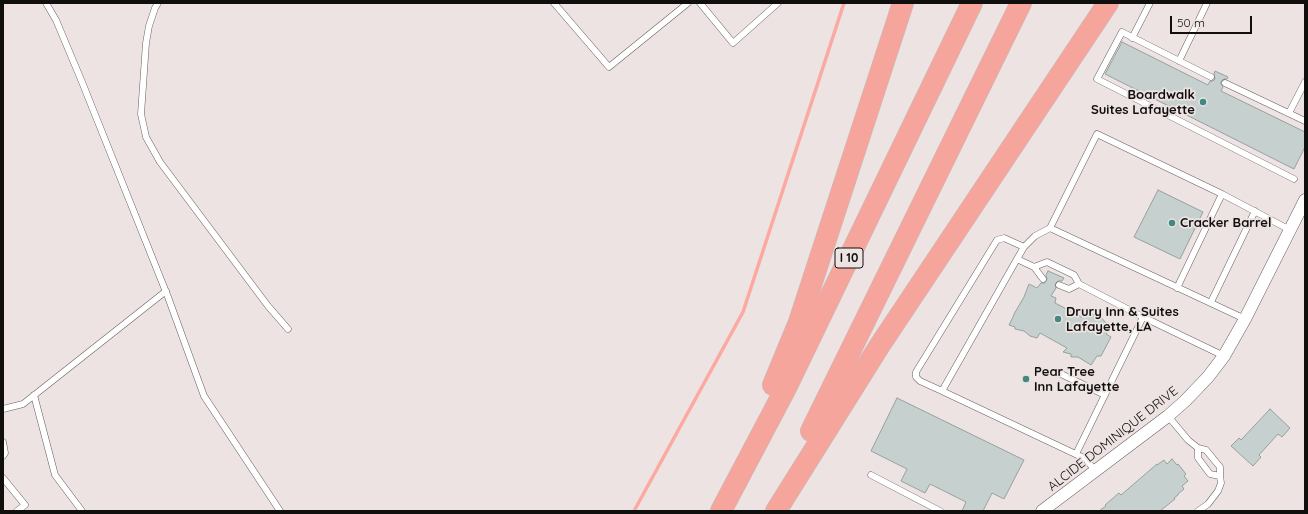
<!DOCTYPE html>
<html>
<head>
<meta charset="utf-8">
<style>
	body { margin:0 }
	#map { position:relative; width:1308px; height:514px; overflow:hidden; background:#ece3e2; font-family:Quicksand,sans-serif }
	canvas { display:block }
	.frame { position:absolute; inset:0; border:4px solid #110e0e; pointer-events:none }
	.scale { position:absolute; left:1170px; top:16px; width:82px; height:18px; box-sizing:border-box; border:2px solid #110e0e; border-top:0; padding-left:5px; font-size:12px; line-height:14px; white-space:nowrap; color:#110e0e; -webkit-text-stroke:3px #ece3e2; paint-order:stroke }
</style>
</head>
<body>
<div id="map">
<canvas width="1308" height="514"></canvas>
<div class="frame"></div>
<div class="scale">50 m</div>
</div>
<script>
const c = document.querySelector('canvas').getContext('2d');
c.lineJoin = 'round';
const poly = rows => new Path2D(rows.map(r => 'M' + r).join(''));
function trace(path, color, width, dash) { c.strokeStyle = color; c.lineWidth = width; c.lineCap = dash ? 'butt' : 'round'; c.setLineDash(dash || []); c.stroke(path); }
function paint(path, color) { c.fillStyle = color; c.fill(path, 'evenodd'); }
function label(font, color, halo, rows, align = 'center') {
  c.font = font + ' Quicksand,sans-serif'; c.lineWidth = 3.5; c.setLineDash([]); c.textBaseline = 'middle'; c.strokeStyle = halo; c.fillStyle = color; for (const [text, x, y, turn = 0] of rows) {
    c.save(); c.translate(x, y); c.rotate((+turn || 0) * Math.PI / 180); c.textAlign = isNaN(turn) ? turn : align; if (halo) c.strokeText(text, 0, 0); c.fillText(text, 0, 0); c.restore();
  }
}
trace(poly([
	[634,511,743,312,844,3]
]), '#fba9a1', 3.5);
const building = poly([
	[1122,42,1208,85,1210,81,1213,81,1215,79,1214,74,1215,71,1228,77,1227,79,1224,79,1221,81,1221,84,1223,87,1221,91,1305,132,1305,147,1294,169,1105,74,1122,42],
	[1158,190,1203,212,1180,259,1134,237,1158,190],
	[1048,271,1064,278,1062,281,1058,281,1055,284,1056,288,1051,296,1056,298,1055,303,1082,317,1084,312,1090,315,1091,314,1100,316,1105,322,1111,325,1106,334,1111,337,1101,356,1097,356,1091,365,1078,357,1071,357,1071,354,1063,352,1067,348,1040,333,1037,338,1030,336,1024,331,1015,329,1015,327,1009,325,1014,315,1014,314,1024,297,1029,284,1037,288,1041,283,1045,283,1047,279,1046,275,1048,271],
	[897,398,1024,460,1004,499,992,493,983,511,962,511,966,502,930,484,925,493,901,481,907,469,871,451,897,398],
	[1270,409,1290,428,1282,437,1278,434,1259,455,1261,457,1253,466,1231,446,1239,438,1241,440,1270,409],
	[1172,459,1177,465,1178,464,1186,474,1184,476,1188,481,1182,486,1184,489,1178,494,1178,495,1174,498,1175,499,1160,511,1099,511,1106,506,1105,505,1119,493,1121,495,1157,464,1157,465,1164,460,1167,464,1172,459]
]);
paint(building, '#c6d0ce');
trace(building, '#97a09f', 1);
const service = poly([
	[46,3,56,20,82,82,168,297,204,396,280,511],
	[158,3,155,8,149,26,146,43,141,114,146,137,160,162,268,306,288,329],
	[554,3,609,67,688,3],
	[700,3,733,43,778,3],
	[1132,38,1150,3],
	[1179,61,1207,3],
	[1211,77,1122,32,1097,79,1294,179],
	[1225,83,1305,121],
	[1289,113,1305,82],
	[1050,228,1245,319],
	[1017,259,942,391,1086,459,1095,471],
	[1034,267,1043,279],
	[1059,285,1069,289,1079,284],
	[1177,288,1222,194],
	[1211,302,1255,211],
	[1224,356,1143,317,1079,284,1074,275,1047,262,1034,267,1017,259,1024,247,1035,236,1050,228,1097,134,1222,194,1290,230],
	[1061,374,1105,395],
	[942,391,920,381,916,377,916,372,997,240,1004,238,1024,247],
	[34,395,55,475,82,511],
	[3,409,23,404,166,291],
	[1168,416,1188,440,1198,448,1206,450,1220,467,1220,476,1210,474,1198,458,1198,448],
	[3,442,5,453,3,456],
	[1076,454,1143,317],
	[871,475,940,511],
	[3,478,25,505,17,511],
	[1198,511,1208,504,1218,491,1221,483,1220,476]
]);
const minor = poly([
	[1042,511,1168,416,1185,401,1208,377,1224,356,1245,319,1305,200]
]);
const motorway = poly([
	[773,385,799,322,903,3],
	[811,431,1021,3],
	[721,511,787,386,972,3],
	[776,511,880,345,1108,3]
]);
trace(service, '#675f5e', 7);
trace(minor, '#675f5e', 13);
trace(motorway, '#c1c0c0', 22);
trace(service, '#fff', 6);
trace(minor, '#fff', 12);
trace(motorway, '#f5a59c', 21);
for (const [x, y, r, color] of [
	[1203,102,4,"#428983"],
	[1172,223,4,"#428983"],
	[1058,319,4,"#428983"],
	[1026,379,4,"#428983"]
]) { const dot = new Path2D(); dot.arc(x, y, r, 0, 2 * Math.PI); c.fillStyle = color; c.fill(dot); trace(dot, '#ece3e2', 1.5); }
for (const [x, y, w] of [
	[849,258,28]
]) { const box = new Path2D(); box.roundRect(x - w / 2, y - 10, w, 20, 3); c.fillStyle = '#ece3e2'; c.fill(box); trace(box, '#110e0e', 1); }
label('bold 12px', '#110e0e', null, [
	["I 10",849,258]
]);
label('bold 13px', '#110e0e', '#ece3e2', [
	["Boardwalk",1195,95,"right"],
	["Suites Lafayette",1195,110,"right"],
	["Cracker Barrel",1180,223],
	["Drury Inn & Suites",1066,312],
	["Lafayette, LA",1066,327],
	["Pear Tree",1034,372],
	["Inn Lafayette",1034,387]
], 'left');
label('13px', '#110e0e', '#ece3e2', [
	["ALCIDE DOMINIQUE DRIVE",1113,439,-38]
]);
</script>
</body>
</html>
